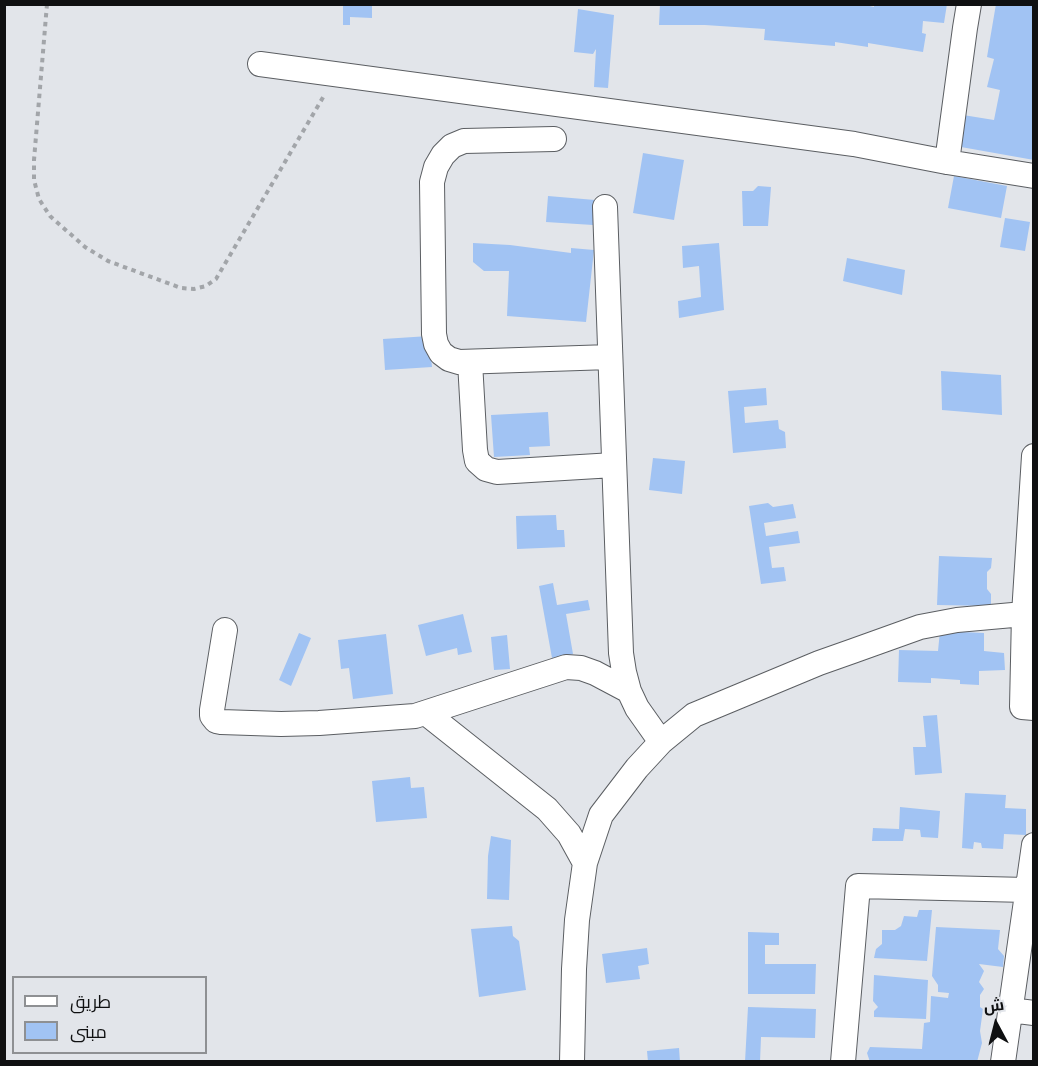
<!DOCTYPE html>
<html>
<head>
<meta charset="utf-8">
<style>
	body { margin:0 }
	#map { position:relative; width:1038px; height:1066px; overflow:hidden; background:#e2e5ea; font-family:"Fira Sans Condensed",Cairo,sans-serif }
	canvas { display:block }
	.frame { position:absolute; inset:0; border:6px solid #0f1011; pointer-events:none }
	.legend { position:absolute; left:12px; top:976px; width:195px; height:78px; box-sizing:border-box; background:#e2e5ea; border:2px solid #8e9093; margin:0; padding:8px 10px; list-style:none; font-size:18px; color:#0f1011 }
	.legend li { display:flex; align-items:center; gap:12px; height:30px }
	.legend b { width:30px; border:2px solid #8e9093 }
	.north { position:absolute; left:966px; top:994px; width:60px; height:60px; -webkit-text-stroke:4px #e2e5ea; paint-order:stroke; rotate:353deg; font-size:16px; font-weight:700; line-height:24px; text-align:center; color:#0f1011 }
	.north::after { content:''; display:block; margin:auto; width:21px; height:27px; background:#0f1011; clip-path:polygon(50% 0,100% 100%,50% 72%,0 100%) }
</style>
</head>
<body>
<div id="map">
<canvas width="1038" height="1066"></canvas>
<div class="frame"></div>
<ul class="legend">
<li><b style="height:8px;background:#fff"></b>طريق</li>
<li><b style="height:16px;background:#a1c3f3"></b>مبنى</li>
</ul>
<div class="north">ش</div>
</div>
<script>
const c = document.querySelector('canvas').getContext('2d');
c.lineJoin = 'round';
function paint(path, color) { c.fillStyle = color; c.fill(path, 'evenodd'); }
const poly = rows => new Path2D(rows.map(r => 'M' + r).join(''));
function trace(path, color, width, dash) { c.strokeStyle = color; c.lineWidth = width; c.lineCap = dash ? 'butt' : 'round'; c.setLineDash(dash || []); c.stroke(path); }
paint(poly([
	[343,4,372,4,372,18,350,17,350,25,343,25],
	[660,4,861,4,874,7,874,4,947,4,944,23,923,21,922,33,926,34,923,52,868,43,868,47,835,42,835,46,764,40,765,29,705,25,659,25],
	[996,4,1034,4,1034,160,961,147,963,115,994,120,1000,90,987,87,994,59,987,57],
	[578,9,614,15,608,88,594,87,596,49,593,54,574,52],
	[643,153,684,160,674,220,633,213],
	[954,176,1007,186,1001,218,948,208],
	[758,186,771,187,768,226,743,226,742,191,753,191],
	[548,196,595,200,593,225,546,222],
	[1005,218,1030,222,1025,251,1000,247],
	[473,243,510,245,571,253,571,248,594,250,586,322,507,316,509,271,484,271,473,262],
	[719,243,724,310,679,318,678,301,701,297,699,266,683,268,682,246],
	[847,258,905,270,902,295,843,281],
	[429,336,432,367,385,370,383,339],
	[941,371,1001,375,1002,415,942,410],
	[766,388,767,405,744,407,745,423,778,420,779,429,785,432,786,448,733,453,728,391],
	[548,412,550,446,529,447,530,455,494,457,491,415],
	[653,458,685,461,682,494,649,490],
	[768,503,773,507,793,504,796,518,764,523,766,536,798,531,800,543,769,547,772,568,784,567,786,581,761,584,749,506],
	[556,515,557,530,564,530,565,547,517,549,516,516],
	[939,556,992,558,991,568,987,572,987,589,991,594,991,606,937,605],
	[553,583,557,605,588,600,590,610,566,614,573,654,552,658,539,586],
	[463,614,472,652,458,655,457,648,426,656,418,625],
	[940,631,984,633,984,651,1004,653,1005,670,979,671,979,685,960,684,960,680,931,678,931,683,898,682,899,650,938,651],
	[299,633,311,638,291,686,279,680],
	[386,634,393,694,353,699,349,668,341,669,338,640],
	[507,635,510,669,494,670,491,637],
	[937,715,942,773,915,775,913,747,926,747,923,716],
	[410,777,411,788,424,787,427,818,376,822,372,781],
	[965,793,1006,795,1005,808,1026,809,1026,835,1004,834,1003,849,982,848,981,843,974,842,973,849,962,848],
	[900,807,940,811,938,838,921,837,920,830,905,829,903,841,872,841,873,828,899,829],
	[491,836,511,840,509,900,487,899,488,856],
	[919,910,932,910,927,961,874,958,876,949,882,944,882,930,895,930,901,926,904,916,917,917],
	[512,926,513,936,519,941,526,990,479,997,471,929],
	[936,927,1000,930,998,949,1004,956,1003,967,979,964,984,971,979,982,984,989,980,995,980,1007,983,1009,980,1031,982,1043,977,1062,870,1062,867,1053,870,1047,922,1049,924,1023,930,1022,931,996,948,998,949,993,938,992,938,985,932,976],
	[748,932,779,933,779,945,765,945,765,964,816,964,815,994,748,994],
	[647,948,649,964,638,966,640,979,606,983,602,954],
	[874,975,928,980,926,1019,874,1017,874,1011,878,1007,873,1001],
	[748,1007,816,1009,815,1038,761,1037,760,1062,745,1062],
	[679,1048,680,1062,648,1062,647,1051]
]), '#a1c3f3');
const minor = poly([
	[260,64,854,144,947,162,1034,176],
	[554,139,464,141,452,146,443,155,436,167,432,182,434,334,436,344,441,353,449,359,459,362,610,357],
	[947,162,965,28,969,4],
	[605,207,621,653,624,672,629,691,637,708,661,742],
	[470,362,475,450,477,461,486,469,497,472,614,465],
	[1034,456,1024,614,1022,707,1034,708],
	[225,630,212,710,212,716,216,721,221,722,281,724,319,723,415,716,566,667,581,668,595,673,629,691],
	[426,713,547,809,569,834,585,863],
	[1010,1010,1034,1013],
	[572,1062,574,969,577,920,585,863,601,815,637,768,661,742,694,715,819,663,853,651,920,627,957,620,1024,614],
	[843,1062,858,886,1027,890],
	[1003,1062,1034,845]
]);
trace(minor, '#5b5e62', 26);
trace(poly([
	[47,4,34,160,34,180,39,199,50,216,85,247,108,261,181,288,194,289,206,286,216,279,325,94]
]), '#a2a5a9', 4, [4.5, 4.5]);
trace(minor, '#fff', 24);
</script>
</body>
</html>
